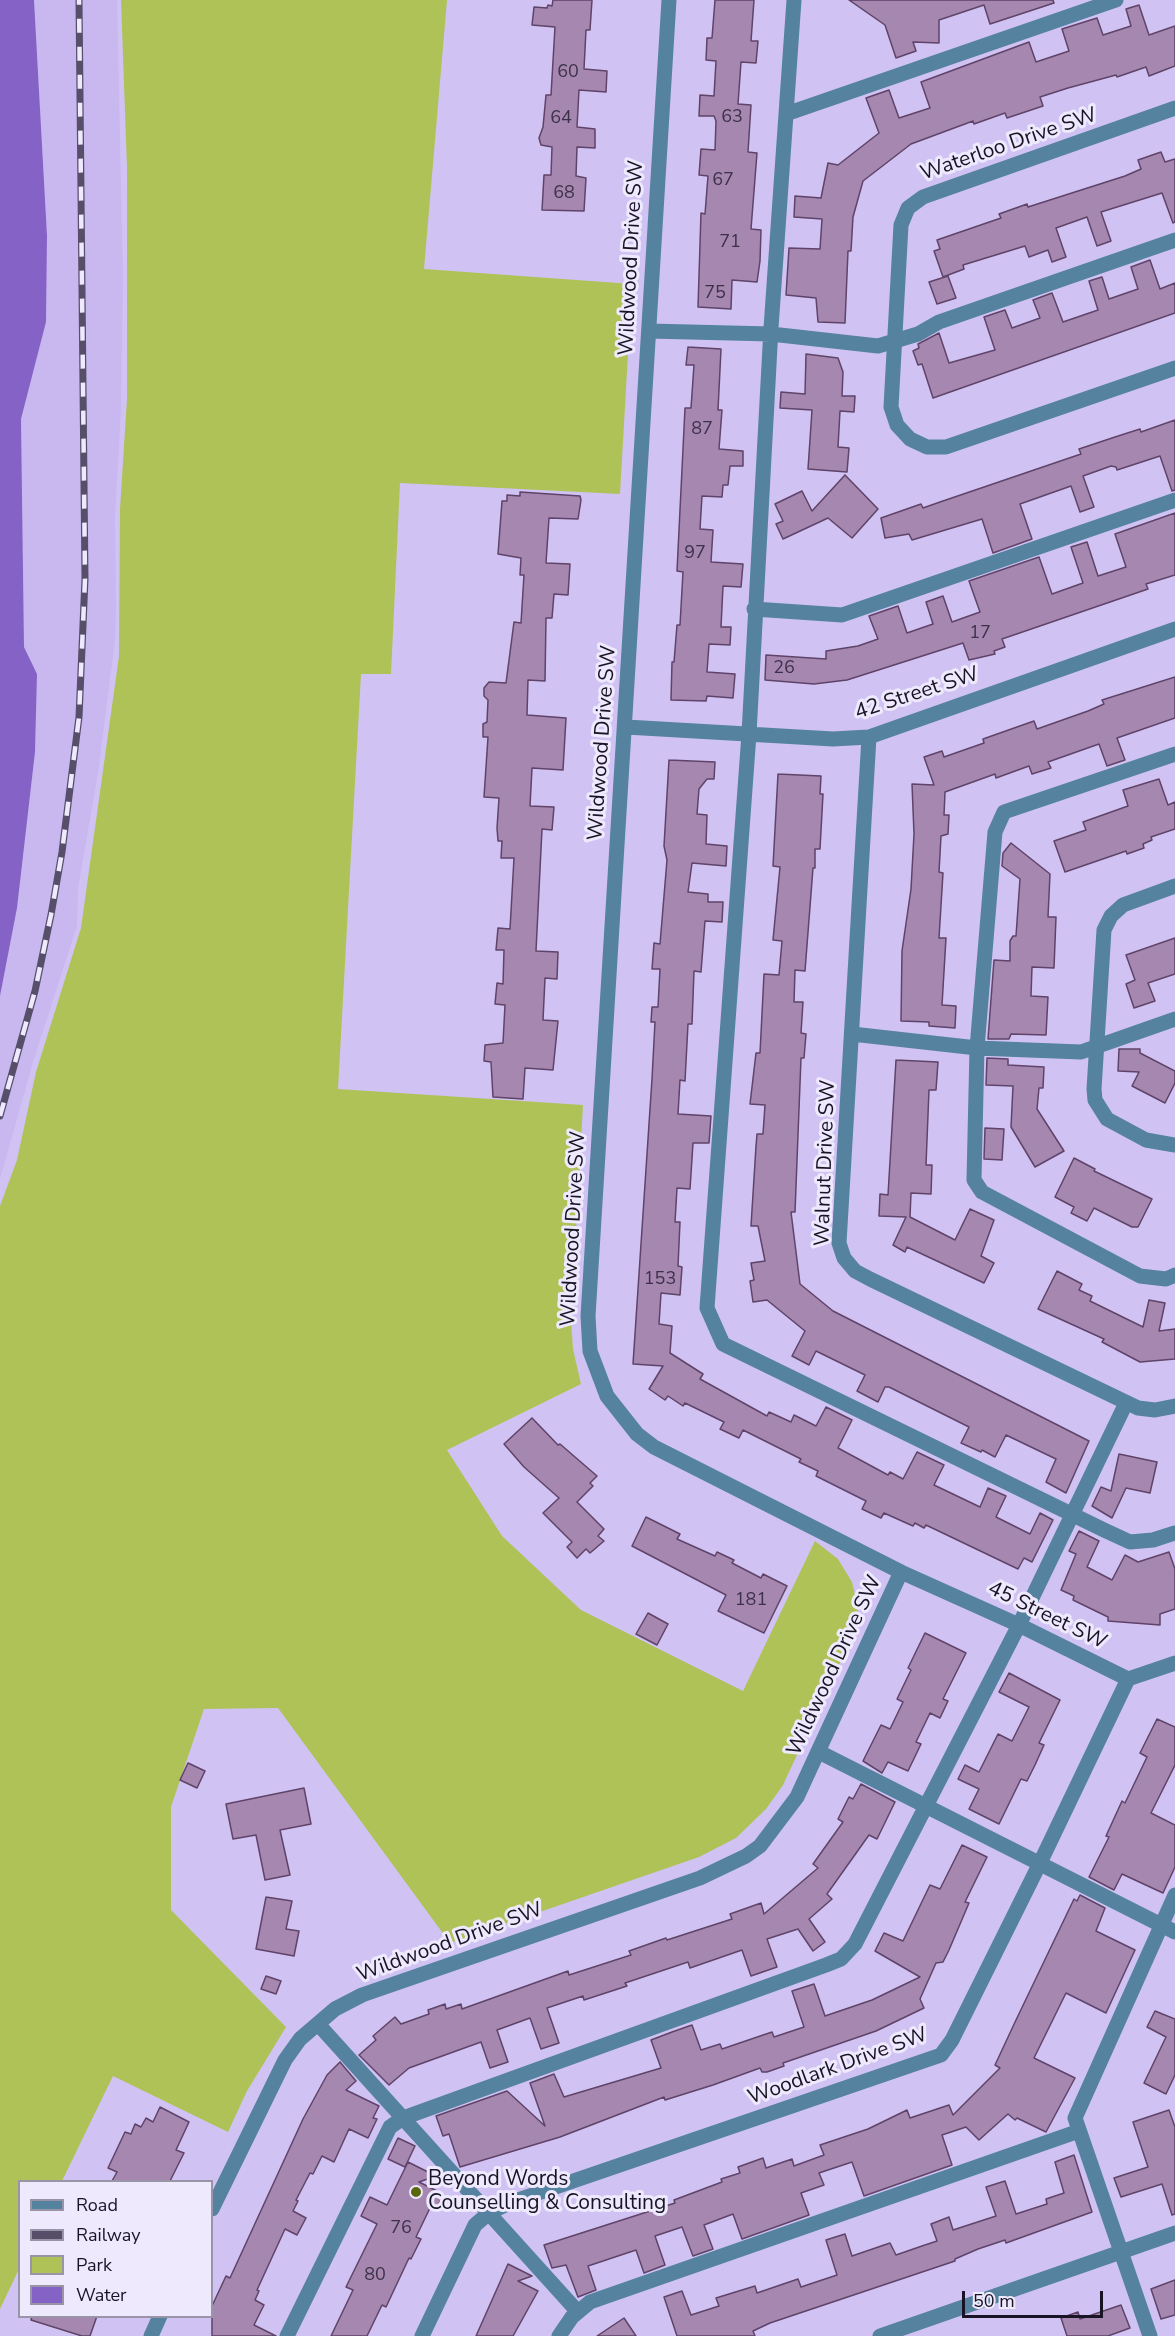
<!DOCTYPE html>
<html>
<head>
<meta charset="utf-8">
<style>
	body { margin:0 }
	#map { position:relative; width:1175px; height:2336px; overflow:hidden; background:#d0c3f3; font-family:"Nunito Sans",sans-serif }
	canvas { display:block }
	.legend { position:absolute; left:18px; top:2180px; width:195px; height:138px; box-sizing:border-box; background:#eee9fd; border:2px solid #9994a7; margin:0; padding:8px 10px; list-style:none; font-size:18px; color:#191425 }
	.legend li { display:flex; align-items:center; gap:12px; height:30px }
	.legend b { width:30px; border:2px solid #9994a7 }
	.scale { position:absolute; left:962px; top:2291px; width:141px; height:27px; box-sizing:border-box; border:3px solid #191425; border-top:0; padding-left:8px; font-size:18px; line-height:21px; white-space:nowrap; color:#191425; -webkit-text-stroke:4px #eee9fd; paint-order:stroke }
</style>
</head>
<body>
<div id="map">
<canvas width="1175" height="2336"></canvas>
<ul class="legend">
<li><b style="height:8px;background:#54829f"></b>Road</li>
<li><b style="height:8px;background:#574f6a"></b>Railway</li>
<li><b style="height:16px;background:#afc257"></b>Park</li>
<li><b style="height:16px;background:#8562c5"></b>Water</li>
</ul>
<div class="scale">50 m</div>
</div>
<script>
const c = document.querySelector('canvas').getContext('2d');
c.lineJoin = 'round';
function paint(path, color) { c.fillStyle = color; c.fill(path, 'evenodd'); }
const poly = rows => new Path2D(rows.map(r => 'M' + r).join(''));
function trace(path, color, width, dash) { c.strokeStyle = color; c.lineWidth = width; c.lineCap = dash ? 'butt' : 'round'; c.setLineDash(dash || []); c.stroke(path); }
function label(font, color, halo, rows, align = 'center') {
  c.font = font + ' "Nunito Sans",sans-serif'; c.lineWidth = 6; c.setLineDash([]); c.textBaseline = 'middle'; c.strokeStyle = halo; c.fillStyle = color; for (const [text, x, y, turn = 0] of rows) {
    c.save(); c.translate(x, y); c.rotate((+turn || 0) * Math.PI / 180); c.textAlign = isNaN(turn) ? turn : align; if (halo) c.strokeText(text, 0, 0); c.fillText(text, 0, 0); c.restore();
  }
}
paint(poly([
	[34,0,117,0,123,275,121,408,115,517,116,612,115,641,98,773,78,889,77,926,34,1059,0,1179,0,996,17,908,35,752,37,674,24,647,21,419,46,322,47,236]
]), '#c8b8ef');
paint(poly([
	[121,0,447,0,424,269,632,284,620,494,400,483,391,674,361,674,338,1089,583,1105,571,1320,573,1349,581,1384,447,1450,502,1536,581,1610,743,1691,815,1541,838,1559,852,1582,858,1608,854,1633,783,1785,766,1809,736,1838,699,1857,450,1943,278,1708,204,1709,171,1807,171,1910,286,2027,247,2091,228,2132,113,2076,62,2181,20,2182,19,2269,0,2309,0,1206,17,1160,36,1072,81,928,119,656,120,509,127,399,127,168]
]), '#afc257');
paint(poly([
	[0,0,34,0,47,236,46,322,21,419,24,647,37,674,35,752,17,908,0,996]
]), '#8562c5');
const building = poly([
	[553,0,592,0,590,30,586,30,584,69,607,71,606,92,579,90,577,127,595,129,595,148,577,147,576,176,586,178,584,211,542,210,544,175,551,175,552,147,541,145,539,138,543,127,546,95,551,95,555,27,532,25,534,7,547,8,548,5,552,6,553,0],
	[715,0,754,0,751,41,758,41,756,63,741,62,738,104,751,105,748,152,757,153,751,229,761,230,760,261,757,282,732,280,731,309,698,307,701,213,705,214,708,176,699,175,701,149,715,150,716,121,714,116,699,116,700,95,714,96,716,61,706,60,707,38,712,38,715,0],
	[849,0,1053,0,1054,3,990,24,984,5,939,20,939,43,913,42,916,51,896,58,885,25,849,0],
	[1139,5,1149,35,1175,26,1175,66,1149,76,1146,67,1117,77,1116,75,1068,88,1040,97,1043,106,1007,118,1005,113,974,124,973,121,911,144,863,181,853,217,851,251,848,251,845,323,818,322,816,298,786,295,789,248,820,249,822,219,794,217,795,196,821,198,828,163,838,165,879,133,866,98,889,90,899,118,930,108,921,82,1029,42,1036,62,1069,51,1062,29,1097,18,1103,35,1131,26,1126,9,1139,5],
	[1161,152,1165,162,1175,159,1175,222,1173,223,1162,193,1101,212,1111,241,1097,246,1087,217,1056,228,1066,257,1052,262,1048,250,1029,257,1025,246,963,265,964,269,943,277,934,251,940,249,937,240,1001,218,999,214,1027,204,1028,207,1125,176,1141,169,1138,160,1161,152],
	[1150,260,1160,289,1175,283,1175,313,933,398,922,364,918,365,913,351,919,348,918,344,939,333,949,363,995,350,984,317,1005,310,1012,328,1040,318,1033,300,1052,293,1063,322,1098,310,1089,281,1102,277,1109,299,1138,289,1131,267,1150,260],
	[948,276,956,298,937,304,929,282,948,276],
	[688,347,721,349,718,410,722,410,719,449,743,451,743,466,730,466,728,485,723,485,722,497,702,496,700,529,713,530,711,562,743,564,741,587,723,586,721,627,731,627,730,645,709,644,707,672,735,674,733,698,707,696,706,701,671,700,672,662,674,662,677,625,680,625,683,572,677,571,685,408,691,408,694,365,686,365,688,347],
	[806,354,838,358,843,372,842,396,855,396,854,412,840,411,838,447,849,448,847,472,808,469,812,410,780,408,781,392,805,394,806,354],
	[1175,420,1175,490,1172,491,1160,456,1117,470,1116,467,1111,466,1083,476,1094,507,1080,512,1071,486,1020,504,1032,539,993,553,982,519,912,540,909,534,885,538,881,518,921,504,923,508,940,502,1081,454,1079,449,1115,437,1140,429,1141,432,1175,420],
	[845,475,878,509,852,538,828,518,783,539,776,524,783,521,775,504,802,491,812,511,845,475],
	[520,492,580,496,581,500,578,519,549,518,546,563,570,564,568,595,554,594,552,618,546,618,545,681,528,680,527,715,566,718,563,770,532,768,530,806,554,807,552,830,542,829,536,951,558,952,557,979,545,978,543,1020,558,1021,553,1070,525,1068,523,1099,493,1097,491,1062,484,1061,485,1045,503,1043,505,1005,495,1004,497,983,503,984,504,950,496,950,498,928,510,929,514,858,501,858,502,841,498,841,497,828,499,798,484,797,488,737,483,737,483,724,487,722,488,700,484,696,484,688,489,682,506,683,514,622,521,623,524,575,520,575,521,558,498,554,502,501,507,501,507,495,520,496,520,492],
	[1175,513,1175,575,1146,584,1148,589,1002,639,1005,647,994,651,995,654,969,660,963,643,847,680,814,684,765,680,766,655,826,659,826,651,858,646,878,639,869,616,898,606,907,633,933,624,926,602,943,596,952,622,980,612,969,581,1039,557,1052,594,1083,583,1071,547,1087,542,1098,576,1126,567,1115,534,1175,513],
	[1175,677,1175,718,1117,738,1125,760,1107,766,1099,744,1048,762,1051,768,1032,774,1029,766,996,778,995,774,945,792,944,815,949,815,948,834,941,836,939,872,943,873,939,938,946,938,942,1005,956,1006,955,1028,929,1026,929,1022,901,1021,902,951,911,889,914,834,912,784,934,785,924,757,942,751,944,757,984,743,983,739,1034,721,1037,729,1088,711,1104,704,1102,700,1175,677],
	[669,760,715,762,714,779,707,779,699,789,697,814,707,815,706,844,727,846,726,866,692,863,688,892,708,894,708,902,723,902,722,922,705,921,701,972,694,971,692,1024,688,1024,685,1081,680,1080,678,1114,711,1116,709,1143,693,1143,690,1189,677,1188,675,1222,680,1222,678,1266,682,1267,680,1295,661,1293,659,1324,672,1326,670,1353,703,1374,700,1379,767,1416,769,1412,791,1422,794,1415,816,1426,826,1407,852,1420,838,1448,888,1475,890,1472,903,1479,917,1452,944,1465,934,1485,980,1507,988,1488,1006,1496,996,1517,1030,1534,1040,1513,1053,1520,1032,1562,1024,1558,1018,1569,926,1525,924,1528,915,1523,913,1526,884,1513,881,1518,862,1509,866,1501,816,1476,818,1471,799,1462,801,1459,743,1430,739,1438,720,1429,724,1422,685,1403,683,1406,668,1396,665,1400,649,1389,663,1366,633,1364,652,1079,655,1022,651,1022,652,1007,658,1007,660,969,652,969,654,943,660,944,667,860,664,846,669,760],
	[778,774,821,776,820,794,823,794,820,849,815,849,815,868,813,868,805,971,795,970,794,1002,803,1002,801,1033,806,1034,804,1058,801,1058,795,1212,791,1212,800,1284,833,1311,1089,1441,1066,1493,1046,1482,1056,1459,1006,1435,995,1457,982,1450,981,1452,961,1443,969,1427,889,1387,885,1387,878,1402,857,1391,865,1375,816,1351,809,1365,792,1356,805,1331,767,1300,753,1302,750,1281,754,1280,751,1263,765,1261,758,1226,751,1226,756,1146,757,1134,763,1134,765,1105,750,1104,756,1053,760,1053,764,974,779,975,782,941,773,940,780,867,773,866,778,774],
	[1159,779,1168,805,1175,802,1175,829,1151,837,1152,840,1143,844,1144,848,1127,854,1126,851,1065,872,1054,841,1086,830,1083,822,1128,806,1123,790,1159,779],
	[1011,843,1050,874,1048,917,1056,917,1054,968,1032,967,1031,996,1048,997,1046,1035,1011,1034,1009,1039,988,1039,994,960,1010,961,1010,941,1013,936,1016,936,1020,879,1002,866,1003,853,1011,843],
	[1175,938,1175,974,1148,983,1155,1001,1134,1008,1126,984,1135,980,1126,955,1175,938],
	[1119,1049,1140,1049,1140,1053,1175,1071,1175,1083,1165,1103,1132,1086,1139,1072,1118,1071,1119,1049],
	[987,1058,1008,1059,1008,1065,1044,1067,1043,1088,1039,1088,1037,1109,1064,1151,1035,1167,1011,1127,1013,1086,986,1085,987,1058],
	[896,1060,938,1062,936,1090,929,1090,926,1165,932,1165,931,1194,911,1193,910,1217,955,1240,970,1209,994,1220,981,1256,994,1263,984,1283,907,1247,905,1252,893,1245,906,1217,879,1216,880,1194,888,1195,896,1060],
	[985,1128,1004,1129,1002,1160,984,1159,985,1128],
	[1074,1158,1095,1169,1094,1171,1152,1199,1138,1227,1132,1227,1094,1208,1087,1221,1071,1213,1074,1207,1055,1197,1074,1158],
	[1057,1271,1082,1284,1079,1290,1092,1296,1090,1301,1143,1327,1149,1300,1165,1303,1159,1331,1175,1329,1175,1359,1140,1362,1102,1342,1104,1339,1038,1309,1057,1271],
	[532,1418,558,1445,560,1444,597,1476,590,1483,593,1486,577,1502,604,1529,598,1536,604,1541,590,1553,586,1549,577,1558,567,1547,572,1542,543,1513,559,1498,524,1467,504,1444,532,1418],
	[1119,1454,1157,1462,1150,1493,1126,1488,1112,1518,1092,1506,1101,1487,1111,1491,1119,1454],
	[646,1517,680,1534,677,1539,715,1556,717,1552,734,1560,732,1563,761,1578,763,1574,787,1586,764,1633,718,1611,726,1595,632,1546,646,1517],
	[1079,1531,1099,1541,1087,1567,1112,1580,1125,1555,1138,1562,1169,1552,1175,1569,1175,1609,1160,1614,1160,1625,1108,1621,1108,1617,1073,1600,1074,1596,1061,1590,1076,1554,1069,1551,1079,1531],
	[648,1613,668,1624,657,1645,636,1634,648,1613],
	[925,1633,966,1653,943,1699,948,1701,940,1718,930,1713,916,1742,921,1744,908,1771,888,1762,882,1773,863,1761,881,1725,890,1729,903,1702,897,1699,911,1670,908,1668,925,1633],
	[1009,1673,1060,1700,1039,1743,1044,1745,1035,1765,1027,1781,1021,1779,999,1824,969,1809,979,1789,958,1779,965,1765,979,1772,998,1734,1012,1741,1029,1707,999,1692,1009,1673],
	[1157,1719,1175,1727,1175,1765,1151,1813,1175,1825,1175,1867,1163,1893,1122,1874,1114,1890,1089,1877,1109,1837,1106,1836,1122,1801,1125,1803,1147,1757,1140,1753,1157,1719],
	[188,1763,205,1771,197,1788,180,1780,188,1763],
	[861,1784,895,1802,877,1839,869,1835,827,1894,832,1899,809,1919,825,1942,813,1951,798,1929,767,1939,777,1967,751,1976,742,1950,690,1968,688,1962,625,1983,627,1986,584,2000,583,1996,547,2008,559,2043,541,2049,530,2018,497,2030,508,2062,490,2068,481,2042,409,2068,389,2085,359,2055,376,2040,373,2036,395,2017,401,2024,429,2014,428,2010,445,2004,446,2009,461,2004,462,2009,568,1971,569,1975,631,1955,629,1951,666,1938,667,1940,732,1919,730,1914,761,1903,764,1914,818,1868,813,1864,843,1822,838,1819,849,1797,853,1799,861,1784],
	[304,1788,311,1824,280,1830,290,1875,265,1880,256,1835,233,1839,226,1804,304,1788],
	[962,1845,987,1857,965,1902,969,1903,949,1950,943,1962,936,1963,920,1999,924,2008,876,2031,783,2063,784,2066,767,2072,762,2072,760,2068,713,2085,665,2100,664,2097,560,2137,460,2167,449,2134,443,2136,436,2116,507,2091,545,2126,530,2083,554,2074,564,2097,661,2068,651,2040,672,2032,692,2025,701,2050,720,2044,722,2049,772,2032,774,2037,804,2027,792,1991,814,1984,825,2016,872,2000,920,1977,875,1951,884,1933,903,1941,930,1885,940,1889,962,1845],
	[1080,1895,1105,1908,1096,1931,1135,1950,1106,2013,1066,1993,1034,2058,1075,2078,1046,2132,1017,2118,1015,2120,1008,2114,979,2140,966,2127,942,2135,952,2165,864,2196,852,2162,819,2173,824,2185,801,2193,809,2215,742,2239,733,2214,704,2225,713,2249,693,2256,682,2227,655,2236,665,2265,644,2273,636,2250,588,2266,596,2290,578,2297,566,2265,552,2268,544,2245,675,2203,674,2200,722,2182,721,2179,740,2173,738,2167,763,2158,766,2168,792,2159,794,2166,824,2155,820,2145,868,2129,907,2110,910,2118,949,2105,953,2115,1000,2068,995,2065,1016,2020,1074,1899,1077,1901,1080,1895],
	[266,1897,292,1901,286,1929,299,1931,294,1956,256,1949,266,1897],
	[266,1976,281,1981,276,1994,261,1989,266,1976],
	[1155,2011,1175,2019,1175,2075,1166,2094,1144,2083,1166,2037,1147,2027,1155,2011],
	[340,2062,356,2081,346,2090,379,2106,373,2118,377,2119,368,2138,349,2129,334,2162,322,2156,313,2174,310,2173,296,2200,298,2201,293,2211,306,2218,297,2235,285,2229,257,2290,259,2291,255,2300,264,2305,254,2325,276,2336,212,2336,212,2306,226,2276,230,2278,303,2119,327,2075,340,2062],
	[160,2107,189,2122,176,2150,184,2153,170,2181,112,2181,117,2172,108,2168,125,2132,131,2134,135,2124,141,2127,146,2118,153,2122,160,2107],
	[1169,2110,1175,2127,1175,2214,1172,2215,1162,2184,1121,2197,1114,2178,1148,2167,1133,2122,1169,2110],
	[398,2138,415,2146,405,2167,388,2159,398,2138],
	[1074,2155,1092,2212,1006,2243,1005,2240,978,2249,955,2259,955,2261,770,2323,753,2331,755,2336,677,2336,664,2297,682,2291,691,2315,719,2306,716,2298,755,2286,757,2293,798,2279,801,2287,837,2275,826,2240,845,2234,852,2256,890,2243,896,2255,922,2246,937,2241,931,2224,949,2217,953,2230,996,2216,986,2187,1005,2181,1016,2214,1047,2204,1046,2199,1064,2193,1055,2162,1074,2155],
	[408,2162,436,2176,419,2182,443,2194,436,2211,430,2208,416,2237,421,2239,411,2259,409,2258,386,2307,382,2305,367,2336,331,2336,353,2290,346,2287,377,2224,361,2216,370,2197,387,2205,408,2162],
	[508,2264,532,2276,518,2281,538,2291,513,2336,476,2336,508,2264],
	[1175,2280,1175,2315,1161,2319,1151,2289,1175,2280],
	[1121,2305,1130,2328,1108,2336,1067,2336,1061,2318,1078,2312,1080,2319,1121,2305],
	[32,2316,97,2316,90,2336,82,2336,31,2320,32,2316],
	[624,2318,636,2336,597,2336,624,2318]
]);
paint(building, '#a687b0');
trace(building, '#5f4368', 1.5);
trace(poly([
	[794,0,771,328,749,734,707,1308,723,1344,1104,1530,1130,1542,1153,1540,1175,1533],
	[1175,108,923,197,908,208,901,225,891,407,897,425,910,439,927,447,946,447,1175,368],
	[786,114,1116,0],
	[649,331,771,334,878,346,918,334,939,322,1175,240],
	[754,609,842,615,1175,500],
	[626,727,833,739,869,737,1175,629],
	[869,737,840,1226,839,1243,844,1258,855,1271,870,1279,1138,1408,1155,1410,1175,1406],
	[1175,754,1004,812,995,832,977,1048,974,1180,982,1192,1140,1276,1166,1279,1175,1275],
	[1175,886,1123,905,1111,916,1104,930,1094,1089,1095,1100,1107,1119,1146,1140,1175,1145],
	[852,1034,977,1048,1081,1052,1175,1019],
	[901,1572,1019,1625,1128,1679,1175,1663],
	[819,1752,1175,1932],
	[318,2024,578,2312],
	[212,2209,285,2060,300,2039,335,2009,362,1995,700,1878,746,1856,760,1846,797,1797,901,1572,654,1447,637,1434,607,1396,590,1351,588,1316,669,0],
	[151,2336,160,2316],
	[287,2336,390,2127,403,2118,826,1965,841,1959,855,1944,1019,1625,1126,1403],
	[422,2336,475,2225,489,2213,509,2203,941,2055,952,2040,1040,1863,1128,1679],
	[559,2336,572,2317,590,2302,1079,2131],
	[880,2336,1175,2233],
	[1150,2336,1075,2118,1175,1895]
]), '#54829f', 15);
const rail = poly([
	[0,1116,35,991,51,915,62,852,79,717,85,579,79,0]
]);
trace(rail, '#574f6a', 7);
trace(rail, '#eee9fd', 4.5, [14]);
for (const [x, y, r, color] of [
	[416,2192,6,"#5a670b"]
]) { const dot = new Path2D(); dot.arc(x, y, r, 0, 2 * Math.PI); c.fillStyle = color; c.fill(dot); trace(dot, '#eee9fd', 2); }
label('18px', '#3c3148', null, [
	["60",568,73],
	["63",732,118],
	["64",561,119],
	["67",723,181],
	["68",564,194],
	["71",730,243],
	["75",715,294],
	["87",702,430],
	["97",695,554],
	["17",980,634],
	["26",784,669],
	["153",660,1280],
	["181",751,1601],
	["76",401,2229],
	["80",375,2276]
]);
label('21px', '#191425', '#eee9fd', [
	["Waterloo Drive SW",1009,145,-19],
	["Wildwood Drive SW",632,258,-87],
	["42 Street SW",917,694,-18],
	["Wildwood Drive SW",603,743,-86],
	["Walnut Drive SW",826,1163,-88],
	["Wildwood Drive SW",574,1229,-87],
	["45 Street SW",1047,1616,26],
	["Wildwood Drive SW",835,1666,-65],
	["Wildwood Drive SW",450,1943,-20],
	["Woodlark Drive SW",838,2067,-20]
]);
label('21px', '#191425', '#eee9fd', [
	["Beyond Words",428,2180],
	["Counselling & Consulting",428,2204]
], 'left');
</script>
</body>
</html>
